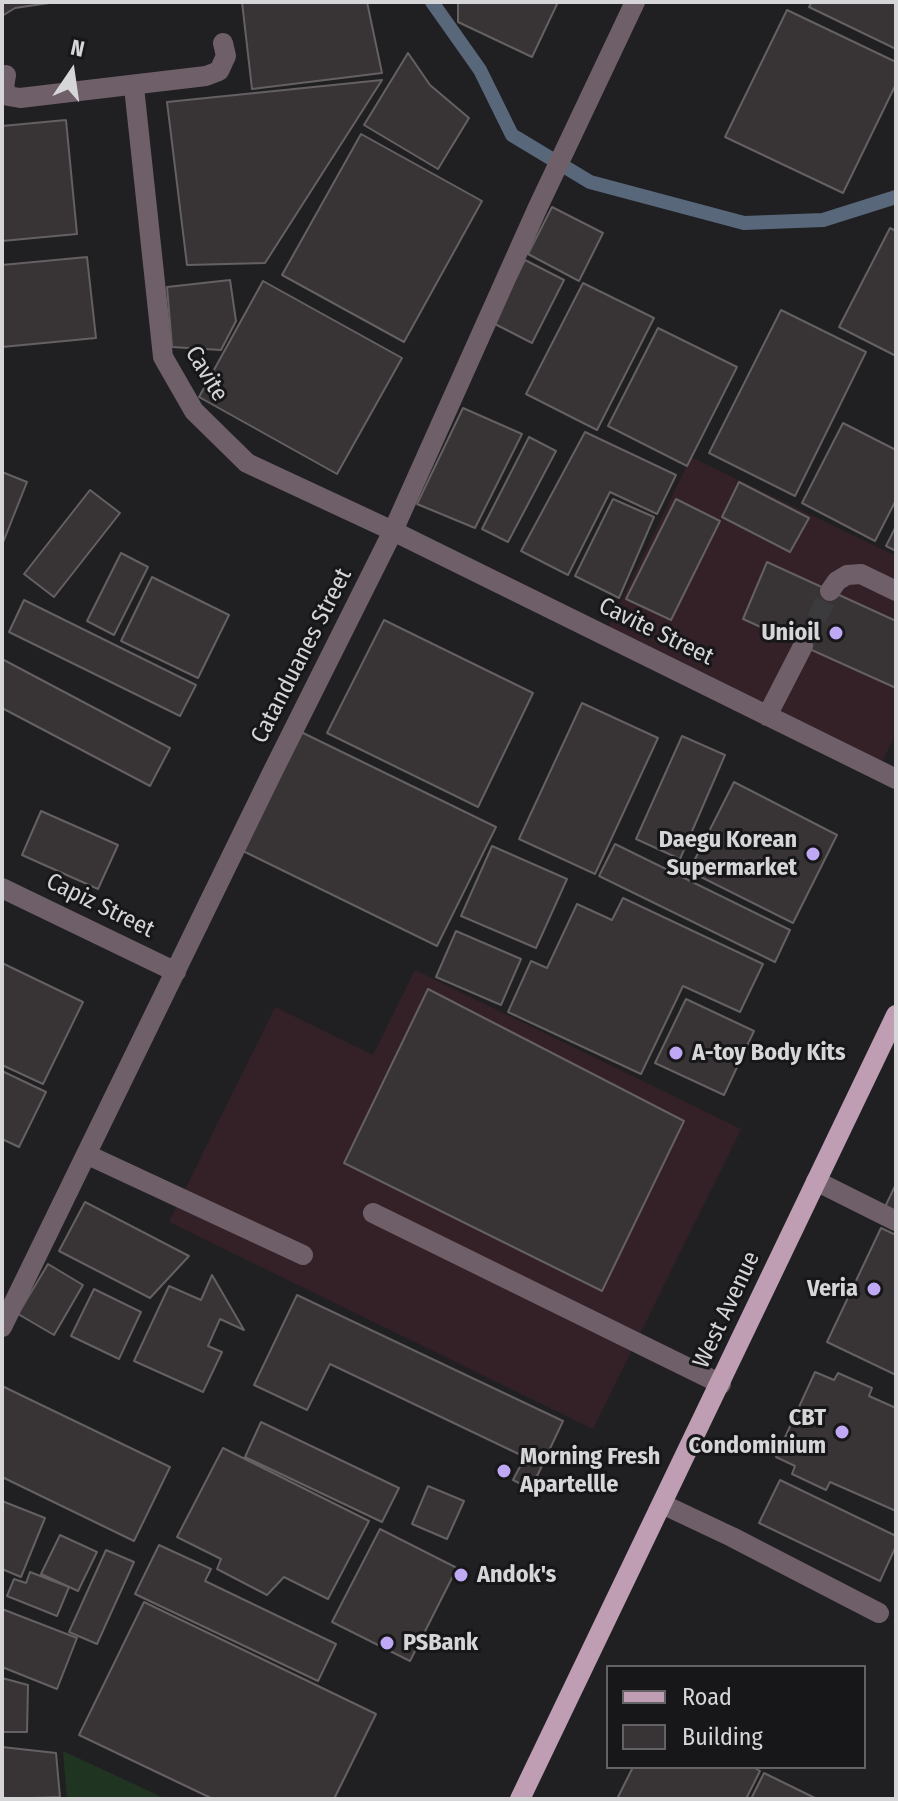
<!DOCTYPE html>
<html>
<head>
<meta charset="utf-8">
<style>
	body { margin:0 }
	#map { position:relative; width:898px; height:1801px; overflow:hidden; background:#202023; font-family:"Fira Sans Condensed",sans-serif }
	canvas { display:block }
	.frame { position:absolute; inset:0; border:4px solid #d6d6d8; pointer-events:none }
	.legend { position:absolute; left:606px; top:1665px; width:260px; height:104px; box-sizing:border-box; background:#17171a; border:2px solid #636366; margin:0; padding:10px 14px; list-style:none; font-size:24px; color:#d6d6d8 }
	.legend li { display:flex; align-items:center; gap:16px; height:40px }
	.legend b { width:40px; border:2px solid #636366 }
	.north { position:absolute; left:32px; top:32px; width:80px; height:80px; -webkit-text-stroke:6px #17171a; paint-order:stroke; rotate:13deg; font-size:22px; font-weight:700; line-height:32px; text-align:center; color:#d6d6d8 }
	.north::after { content:''; display:block; margin:auto; width:28px; height:36px; background:#d6d6d8; clip-path:polygon(50% 0,100% 100%,50% 72%,0 100%) }
</style>
</head>
<body>
<div id="map">
<canvas width="898" height="1801"></canvas>
<div class="frame"></div>
<ul class="legend">
<li><b style="height:10px;background:#bf9eb3"></b>Road</li>
<li><b style="height:22px;background:#383435"></b>Building</li>
</ul>
<div class="north">N</div>
</div>
<script>
const c = document.querySelector('canvas').getContext('2d');
c.lineJoin = 'round';
function paint(path, color) { c.fillStyle = color; c.fill(path, 'evenodd'); }
const poly = rows => new Path2D(rows.map(r => 'M' + r).join(''));
function trace(path, color, width, dash) { c.strokeStyle = color; c.lineWidth = width; c.lineCap = dash ? 'butt' : 'round'; c.setLineDash(dash || []); c.stroke(path); }
function label(font, color, halo, rows, align = 'center') {
  c.font = font + ' "Fira Sans Condensed",sans-serif'; c.lineWidth = 6; c.setLineDash([]); c.textBaseline = 'middle'; c.strokeStyle = halo; c.fillStyle = color; for (const [text, x, y, turn = 0] of rows) {
    c.save(); c.translate(x, y); c.rotate((+turn || 0) * Math.PI / 180); c.textAlign = isNaN(turn) ? turn : align; if (halo) c.strokeText(text, 0, 0); c.fillText(text, 0, 0); c.restore();
  }
}
paint(poly([
	[691,457,896,556,896,734,881,763,607,630],
	[415,970,741,1129,593,1429,169,1222,275,1007,373,1055]
]), '#342127');
paint(poly([
	[63,1751,166,1799,67,1799]
]), '#203422');
trace(poly([
	[432,2,480,70,512,135,590,182,744,223,823,220,896,197]
]), '#59677b', 14);
const building = poly([
	[2,2,56,2,15,8,2,16,2,2],
	[242,2,367,2,382,73,252,89,242,2],
	[458,2,558,2,532,57,458,22,458,2],
	[812,2,896,2,896,49,809,7,812,2],
	[787,10,896,62,896,84,843,193,725,137,787,10],
	[408,53,430,85,469,118,438,169,364,125,408,53],
	[382,80,265,263,187,265,167,102,382,80],
	[66,120,77,234,2,241,2,126,66,120],
	[361,134,482,201,404,342,282,275,361,134],
	[552,207,603,233,579,281,528,254,552,207],
	[890,228,896,231,896,356,839,327,890,228],
	[87,257,96,338,2,347,2,265,87,257],
	[525,260,564,280,532,343,493,323,525,260],
	[230,280,236,321,221,350,172,347,167,287,230,280],
	[263,281,402,358,337,474,199,397,263,281],
	[583,283,654,318,597,430,526,394,583,283],
	[781,310,866,352,795,496,709,453,781,310],
	[658,328,737,367,687,466,608,426,658,328],
	[463,408,522,434,475,528,417,504,463,408],
	[843,423,896,450,896,500,875,541,802,503,843,423],
	[585,432,676,475,657,514,610,492,568,575,521,551,585,432],
	[529,437,556,451,508,542,482,529,529,437],
	[2,472,27,482,2,545,2,472],
	[739,482,809,518,790,552,722,517,739,482],
	[90,490,120,513,54,597,24,574,90,490],
	[613,499,654,517,619,598,575,576,613,499],
	[676,499,720,521,671,620,626,599,676,499],
	[896,526,896,551,886,546,896,526],
	[121,553,148,567,114,635,87,621,121,553],
	[767,562,896,621,896,688,743,619,767,562],
	[152,577,229,615,198,678,121,641,152,577],
	[24,600,196,685,180,716,9,632,24,600],
	[384,620,533,693,478,807,327,733,384,620],
	[2,659,170,748,150,786,2,708,2,659],
	[582,703,658,738,595,874,519,839,582,703],
	[301,732,496,827,437,946,243,851,301,732],
	[682,736,725,755,680,859,636,839,682,736],
	[734,782,837,835,793,923,689,871,734,782],
	[41,811,118,845,98,889,22,855,41,811],
	[615,844,790,930,775,962,599,876,615,844],
	[492,846,567,879,536,948,461,916,492,846],
	[623,898,763,964,740,1012,683,986,641,1074,508,1012,531,961,547,968,577,904,612,920,623,898],
	[456,931,521,959,501,1005,436,977,456,931],
	[2,963,83,1002,43,1084,2,1065,2,963],
	[428,989,684,1121,602,1291,344,1163,428,989],
	[686,999,754,1031,724,1095,655,1063,686,999],
	[2,1071,46,1092,19,1147,2,1139,2,1071],
	[896,1184,896,1214,884,1209,896,1184],
	[85,1202,189,1256,150,1298,59,1251,85,1202],
	[881,1228,896,1235,896,1375,827,1342,881,1228],
	[48,1264,83,1285,54,1335,18,1314,48,1264],
	[212,1275,244,1330,220,1319,208,1346,222,1352,203,1392,134,1361,169,1286,201,1300,212,1275],
	[94,1289,141,1312,119,1359,71,1336,94,1289],
	[297,1295,563,1421,531,1489,513,1480,525,1457,330,1364,307,1410,254,1385,297,1295],
	[815,1372,834,1380,838,1373,872,1388,869,1396,896,1408,896,1511,830,1482,826,1490,792,1474,795,1466,776,1457,815,1372],
	[2,1386,170,1467,134,1541,2,1477,2,1386],
	[261,1422,399,1488,382,1522,245,1457,261,1422],
	[223,1448,369,1521,328,1599,284,1577,267,1595,217,1569,221,1559,177,1537,223,1448],
	[780,1480,896,1536,896,1546,880,1581,759,1523,780,1480],
	[428,1486,464,1501,447,1539,412,1524,428,1486],
	[2,1501,45,1518,21,1577,2,1569,2,1501],
	[380,1529,457,1568,410,1661,332,1622,380,1529],
	[60,1535,97,1552,78,1591,41,1574,60,1535],
	[159,1545,211,1569,205,1581,336,1644,318,1681,135,1594,159,1545],
	[106,1550,134,1562,97,1644,69,1632,106,1550],
	[30,1572,69,1587,57,1616,7,1596,14,1579,26,1583,30,1572],
	[144,1602,376,1714,334,1799,213,1799,79,1735,144,1602],
	[2,1609,77,1638,57,1689,2,1667,2,1609],
	[2,1678,28,1685,27,1732,2,1732,2,1678],
	[2,1747,56,1753,60,1797,2,1799,2,1747],
	[633,1767,753,1767,760,1771,746,1799,617,1799,633,1767],
	[764,1773,817,1799,751,1799,764,1773]
]);
paint(building, '#383435');
trace(building, '#656061', 2);
trace(poly([
	[803,646,830,591]
]), '#3b3b3e', 20, [20, 10]);
trace(poly([
	[6,75,4,87,8,96,20,98,206,76,219,71,226,56,223,43],
	[134,87,163,357,194,411,247,463,393,531,896,779],
	[830,591,837,581,847,575,861,574,896,591],
	[767,716,803,646],
	[2,888,176,972],
	[88,1155,303,1255],
	[816,1181,896,1221],
	[373,1213,721,1384],
	[2,1327,272,773,393,531,538,207,635,2],
	[662,1504,732,1537,879,1613]
]), '#6f5f69', 20);
trace(poly([
	[520,1799,896,1015]
]), '#bf9eb3', 20);
for (const [x, y, r, color] of [
	[836,633,8,"#bfa8f4"],
	[813,854,8,"#bfa8f4"],
	[676,1053,8,"#bfa8f4"],
	[874,1289,8,"#bfa8f4"],
	[842,1432,8,"#bfa8f4"],
	[504,1471,8,"#bfa8f4"],
	[461,1575,8,"#bfa8f4"],
	[387,1643,8,"#bfa8f4"]
]) { const dot = new Path2D(); dot.arc(x, y, r, 0, 2 * Math.PI); c.fillStyle = color; c.fill(dot); trace(dot, '#17171a', 3); }
label('24px', '#d6d6d8', '#17171a', [
	["Cavite",206,374,59],
	["Cavite Street",656,632,26],
	["Catanduanes Street",302,656,-63],
	["Capiz Street",100,906,26],
	["West Avenue",727,1310,-65]
]);
label('bold 24px', '#d6d6d8', '#17171a', [
	["Unioil",820,633],
	["Daegu Korean",797,840],
	["Supermarket",797,868],
	["A-toy Body Kits",692,1053,"left"],
	["Veria",858,1289],
	["CBT",826,1418],
	["Condominium",826,1446],
	["Morning Fresh",520,1457,"left"],
	["Apartellle",520,1485,"left"],
	["Andok's",477,1575,"left"],
	["PSBank",403,1643,"left"]
], 'right');
</script>
</body>
</html>
